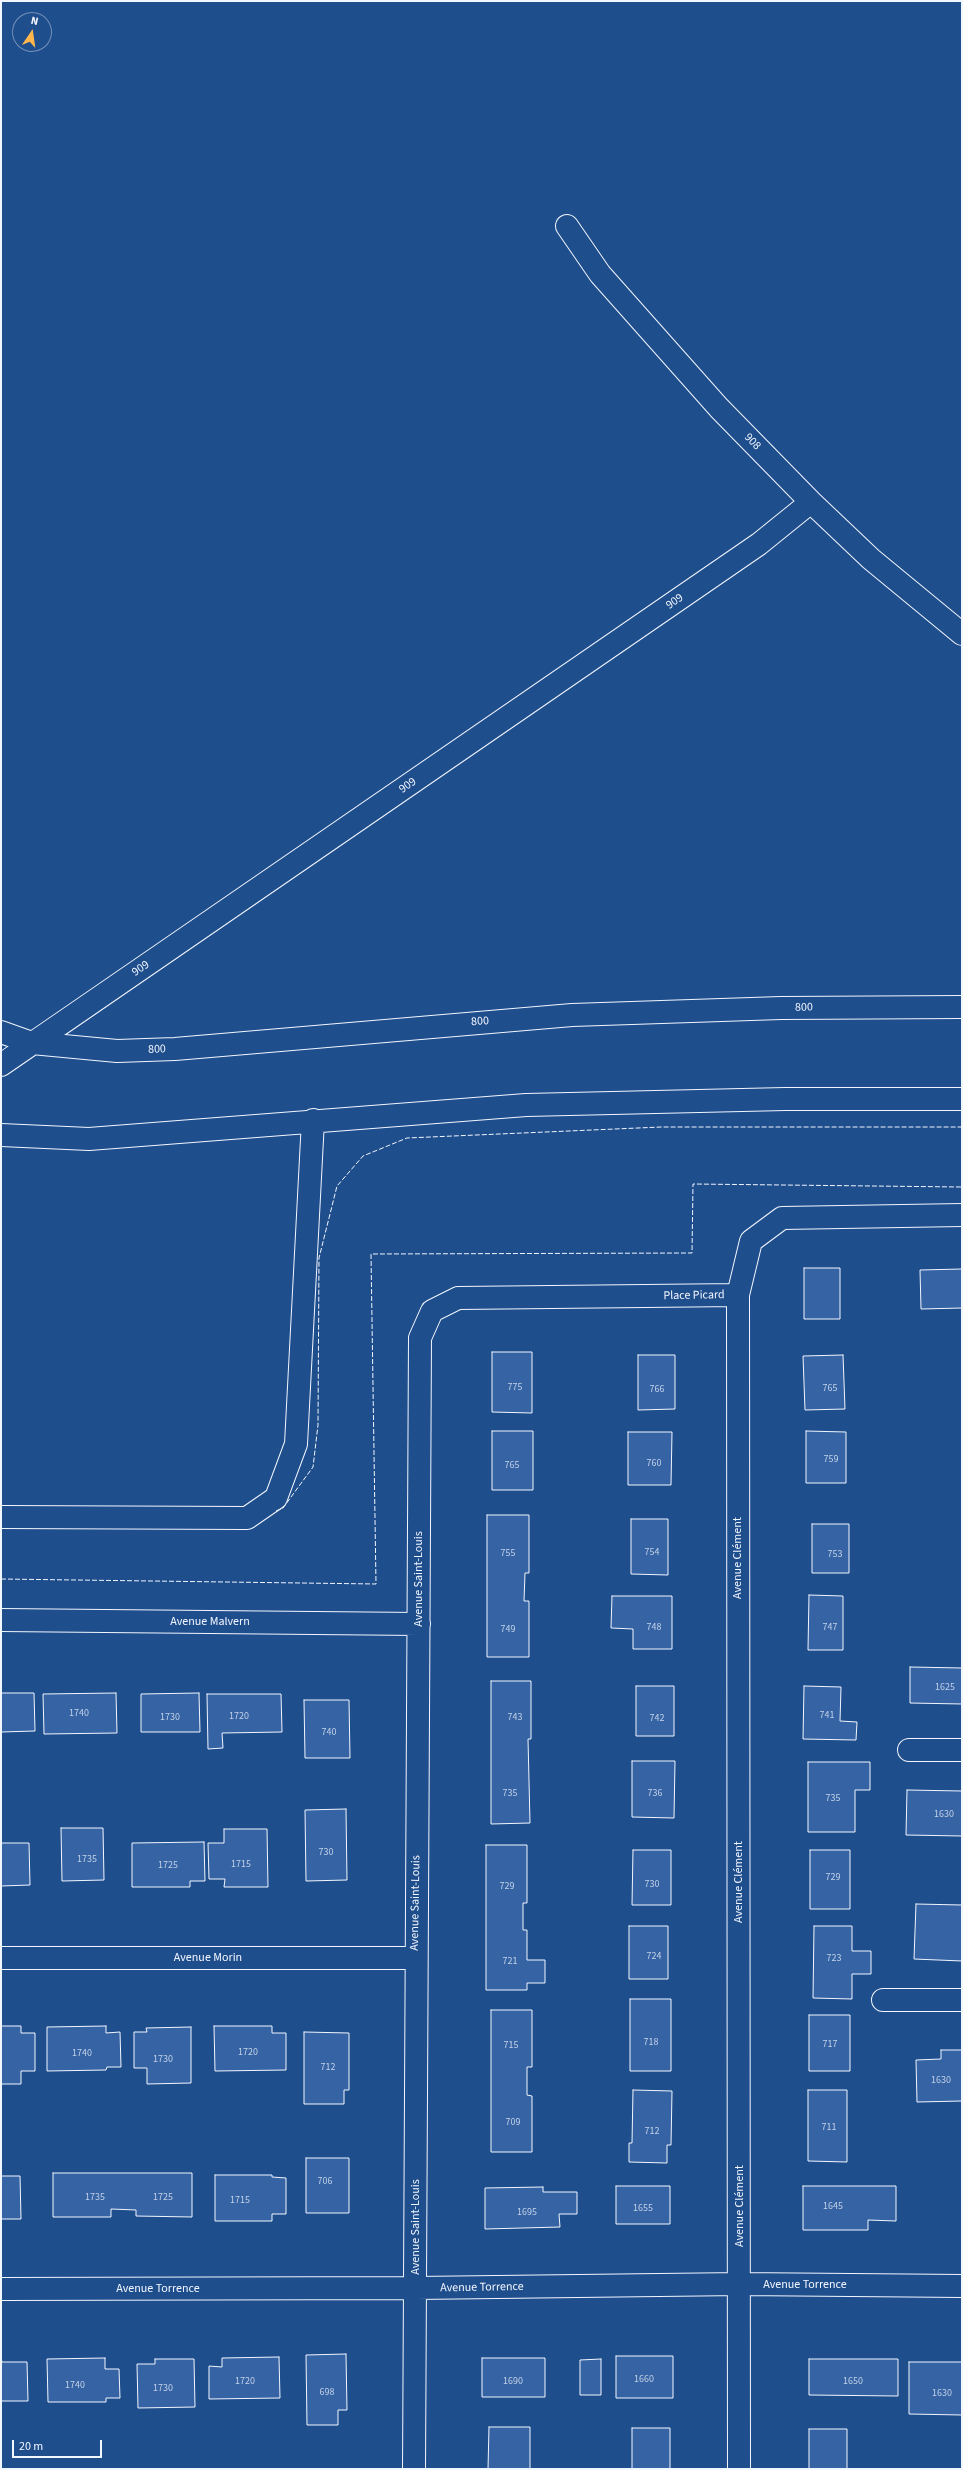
<!DOCTYPE html>
<html>
<head>
<meta charset="utf-8">
<style>
	body { margin:0 }
	#map { position:relative; width:963px; height:2470px; overflow:hidden; background:#1f4e8c; font-family:"Source Sans 3",sans-serif }
	canvas { display:block }
	.frame { position:absolute; inset:0; border:2px solid #f2f6ff; pointer-events:none }
	.north { position:absolute; left:12px; top:12px; width:40px; height:40px; box-sizing:border-box; background:#1f4e8c; border:1px solid #7391ba; border-radius:50%; rotate:13deg; font-size:11px; font-weight:700; line-height:16px; text-align:center; color:#f2f6ff }
	.north::after { content:''; display:block; margin:auto; width:14px; height:18px; background:#ffb74d; clip-path:polygon(50% 0,100% 100%,50% 72%,0 100%) }
	.scale { position:absolute; left:12px; top:2440px; width:90px; height:18px; box-sizing:border-box; border:2px solid #f2f6ff; border-top:0; padding-left:5px; font-size:12px; line-height:14px; white-space:nowrap; color:#f2f6ff; -webkit-text-stroke:3px #1f4e8c; paint-order:stroke }
</style>
</head>
<body>
<div id="map">
<canvas width="963" height="2470"></canvas>
<div class="frame"></div>
<div class="north">N</div>
<div class="scale">20 m</div>
</div>
<script>
const c = document.querySelector('canvas').getContext('2d');
c.lineJoin = 'round';
function paint(path, color) { c.fillStyle = color; c.fill(path, 'evenodd'); }
const poly = rows => new Path2D(rows.map(r => 'M' + r).join(''));
function trace(path, color, width, dash) { c.strokeStyle = color; c.lineWidth = width; c.lineCap = dash ? 'butt' : 'round'; c.setLineDash(dash || []); c.stroke(path); }
function label(font, color, halo, rows, align = 'center') {
  c.font = font + ' "Source Sans 3",sans-serif'; c.lineWidth = 3; c.setLineDash([]); c.textBaseline = 'middle'; c.strokeStyle = halo; c.fillStyle = color; for (const [text, x, y, turn = 0] of rows) {
    c.save(); c.translate(x, y); c.rotate((+turn || 0) * Math.PI / 180); c.textAlign = isNaN(turn) ? turn : align; if (halo) c.strokeText(text, 0, 0); c.fillText(text, 0, 0); c.restore();
  }
}
const building = poly([
	[804,1268,840,1268,840,1319,804,1319,804,1268],
	[962,1269,962,1308,921,1309,920,1270,962,1269],
	[492,1352,532,1352,532,1413,492,1412,492,1352],
	[638,1355,675,1355,675,1409,638,1410,638,1355],
	[843,1355,845,1409,805,1410,803,1356,843,1355],
	[492,1431,533,1431,533,1490,492,1490,492,1431],
	[806,1431,846,1432,846,1483,806,1483,806,1431],
	[628,1432,672,1432,671,1485,628,1485,628,1432],
	[487,1515,529,1515,529,1573,525,1573,524,1601,529,1601,529,1657,487,1657,487,1515],
	[631,1519,668,1519,668,1575,631,1574,631,1519],
	[812,1524,849,1524,849,1573,812,1573,812,1524],
	[809,1595,843,1596,843,1650,808,1650,809,1595],
	[612,1596,672,1596,672,1649,633,1649,633,1629,611,1628,612,1596],
	[910,1667,962,1668,962,1704,910,1703,910,1667],
	[491,1681,531,1681,531,1739,528,1739,530,1823,491,1824,491,1681],
	[636,1686,674,1686,674,1736,636,1736,636,1686],
	[804,1686,841,1687,840,1721,857,1722,856,1740,803,1739,804,1686],
	[1,1693,34,1693,35,1731,1,1732,1,1693],
	[116,1693,117,1733,44,1734,43,1694,116,1693],
	[199,1693,200,1732,141,1732,141,1694,199,1693],
	[207,1694,281,1694,282,1732,222,1733,223,1748,208,1749,207,1694],
	[304,1700,349,1700,350,1758,305,1758,304,1700],
	[632,1761,675,1761,674,1818,632,1817,632,1761],
	[808,1762,870,1762,870,1790,855,1790,855,1832,808,1832,808,1762],
	[907,1790,962,1791,962,1836,906,1835,907,1790],
	[346,1809,347,1880,306,1881,305,1810,346,1809],
	[61,1828,103,1828,104,1880,62,1881,61,1828],
	[224,1829,267,1829,268,1887,224,1887,225,1879,209,1879,208,1843,224,1843,224,1829],
	[204,1842,205,1881,190,1881,190,1887,132,1887,132,1843,204,1842],
	[1,1843,29,1843,30,1885,1,1886,1,1843],
	[486,1845,527,1845,527,1903,523,1903,523,1930,527,1930,527,1960,545,1960,545,1983,527,1983,527,1990,486,1990,486,1845],
	[633,1850,671,1850,671,1905,632,1905,633,1850],
	[810,1850,850,1850,850,1909,810,1909,810,1850],
	[916,1904,962,1905,962,1961,914,1959,916,1904],
	[629,1926,668,1926,668,1979,629,1979,629,1926],
	[814,1926,852,1926,852,1951,871,1951,871,1974,852,1974,852,1999,813,1998,814,1926],
	[630,1999,671,1999,671,2071,630,2071,630,1999],
	[491,2010,532,2010,532,2067,527,2067,527,2095,532,2096,532,2152,491,2152,491,2010],
	[809,2015,850,2015,850,2071,809,2071,809,2015],
	[1,2026,21,2026,21,2033,35,2033,35,2071,21,2071,21,2084,1,2084,1,2026],
	[106,2026,106,2033,120,2032,121,2067,107,2067,106,2070,47,2071,47,2027,106,2026],
	[214,2026,272,2026,272,2033,286,2033,286,2070,215,2071,214,2026],
	[191,2027,191,2083,147,2084,147,2068,134,2068,134,2032,147,2032,146,2028,191,2027],
	[304,2032,349,2033,349,2090,344,2090,344,2104,304,2104,304,2032],
	[941,2050,962,2050,962,2101,917,2102,916,2060,941,2059,941,2050],
	[633,2090,672,2091,671,2145,667,2145,667,2163,629,2162,629,2143,632,2143,633,2090],
	[808,2090,847,2090,847,2162,808,2161,808,2090],
	[306,2158,349,2158,349,2213,306,2213,306,2158],
	[53,2173,192,2173,192,2217,136,2216,136,2210,111,2209,111,2217,53,2217,53,2173],
	[215,2175,272,2175,272,2177,286,2178,286,2214,272,2214,272,2221,215,2221,215,2175],
	[1,2176,20,2176,21,2219,1,2219,1,2176],
	[616,2186,670,2186,670,2224,616,2224,616,2186],
	[803,2186,896,2186,896,2221,868,2220,868,2230,803,2230,803,2186],
	[543,2187,543,2192,577,2192,577,2214,559,2214,560,2227,485,2229,485,2188,543,2187],
	[346,2354,347,2410,338,2410,338,2425,307,2425,306,2355,346,2354],
	[616,2356,673,2356,673,2398,616,2398,616,2356],
	[279,2357,280,2398,209,2399,209,2366,222,2367,222,2358,279,2357],
	[1,2358,2,2362,27,2362,28,2401,1,2401,1,2358],
	[105,2358,105,2369,119,2369,120,2398,106,2398,106,2402,48,2402,47,2359,105,2358],
	[482,2358,545,2358,545,2397,482,2397,482,2358],
	[155,2359,194,2359,195,2407,138,2408,137,2364,155,2364,155,2359],
	[601,2359,601,2395,580,2395,580,2360,601,2359],
	[809,2359,898,2359,898,2396,809,2395,809,2359],
	[909,2362,962,2362,962,2415,909,2414,909,2362],
	[489,2427,530,2427,530,2469,488,2469,489,2427],
	[632,2428,670,2428,670,2469,632,2469,632,2428],
	[809,2429,847,2429,847,2469,809,2469,809,2429]
]);
paint(building, '#3563a3');
trace(building, '#f2f6ff', 1);
const minor = poly([
	[567,226,600,274,719,408,811,502,871,559,962,634],
	[1,1032,32,1043,117,1051,175,1049,572,1015,781,1008,962,1007],
	[1,1065,759,544,811,502],
	[1,1135,89,1139,526,1105,785,1099,962,1099],
	[1,1517,247,1518,276,1498,296,1444,313,1120],
	[1,1620,419,1624],
	[909,1750,962,1750],
	[1,1958,415,1958],
	[883,2000,962,2000],
	[1,2289,416,2288,740,2284,962,2286],
	[414,2469,420,1338,432,1311,458,1298,738,1295],
	[739,2469,738,1295,751,1241,782,1218,962,1215]
]);
trace(minor, '#f2f6ff', 24);
trace(minor, '#1f4e8c', 22);
trace(poly([
	[276,1511,283,1508,313,1467,318,1425,319,1258,337,1186,363,1156,407,1138,661,1127,962,1127],
	[1,1579,376,1584,371,1254,692,1253,693,1184,962,1187]
]), '#f2f6ff', 1, [5, 2]);
label('10px', '#c3d1e8', null, [
	["775",515,1388],
	["765",830,1389],
	["766",657,1390],
	["759",831,1460],
	["760",654,1464],
	["765",512,1466],
	["754",652,1553],
	["755",508,1554],
	["753",835,1555],
	["748",654,1628],
	["747",830,1628],
	["749",508,1630],
	["1625",945,1688],
	["1740",79,1714],
	["741",827,1716],
	["1720",239,1717],
	["1730",170,1718],
	["743",515,1718],
	["742",657,1719],
	["740",329,1733],
	["735",510,1794],
	["736",655,1794],
	["735",833,1799],
	["1630",944,1815],
	["730",326,1853],
	["1735",87,1860],
	["1715",241,1865],
	["1725",168,1866],
	["729",833,1878],
	["730",652,1885],
	["729",507,1887],
	["724",654,1957],
	["723",834,1959],
	["721",510,1962],
	["718",651,2043],
	["717",830,2045],
	["715",511,2046],
	["1720",248,2053],
	["1740",82,2054],
	["1730",163,2060],
	["712",328,2068],
	["1630",941,2081],
	["709",513,2123],
	["711",829,2128],
	["712",652,2132],
	["706",325,2182],
	["1735",95,2198],
	["1725",163,2198],
	["1715",240,2201],
	["1645",833,2207],
	["1655",643,2209],
	["1695",527,2213],
	["1660",644,2380],
	["1720",245,2382],
	["1690",513,2382],
	["1650",853,2382],
	["1740",75,2386],
	["1730",163,2389],
	["698",327,2393],
	["1630",942,2394]
]);
label('12px', '#f2f6ff', '#1f4e8c', [
	["908",752,442,46],
	["909",675,602,-35],
	["909",408,786,-35],
	["909",141,969,-34],
	["800",804,1008,-1],
	["800",480,1022,-4],
	["800",157,1050,-3],
	["Place Picard",694,1296,-1],
	["Avenue Clément",738,1558,-90],
	["Avenue Saint-Louis",419,1579,-90],
	["Avenue Malvern",210,1622],
	["Avenue Clément",739,1882,-90],
	["Avenue Saint-Louis",416,1903,-89],
	["Avenue Morin",208,1958],
	["Avenue Clément",740,2206,-90],
	["Avenue Saint-Louis",416,2227,-90],
	["Avenue Torrence",805,2285],
	["Avenue Torrence",482,2288,-1],
	["Avenue Torrence",158,2289]
]);
</script>
</body>
</html>
